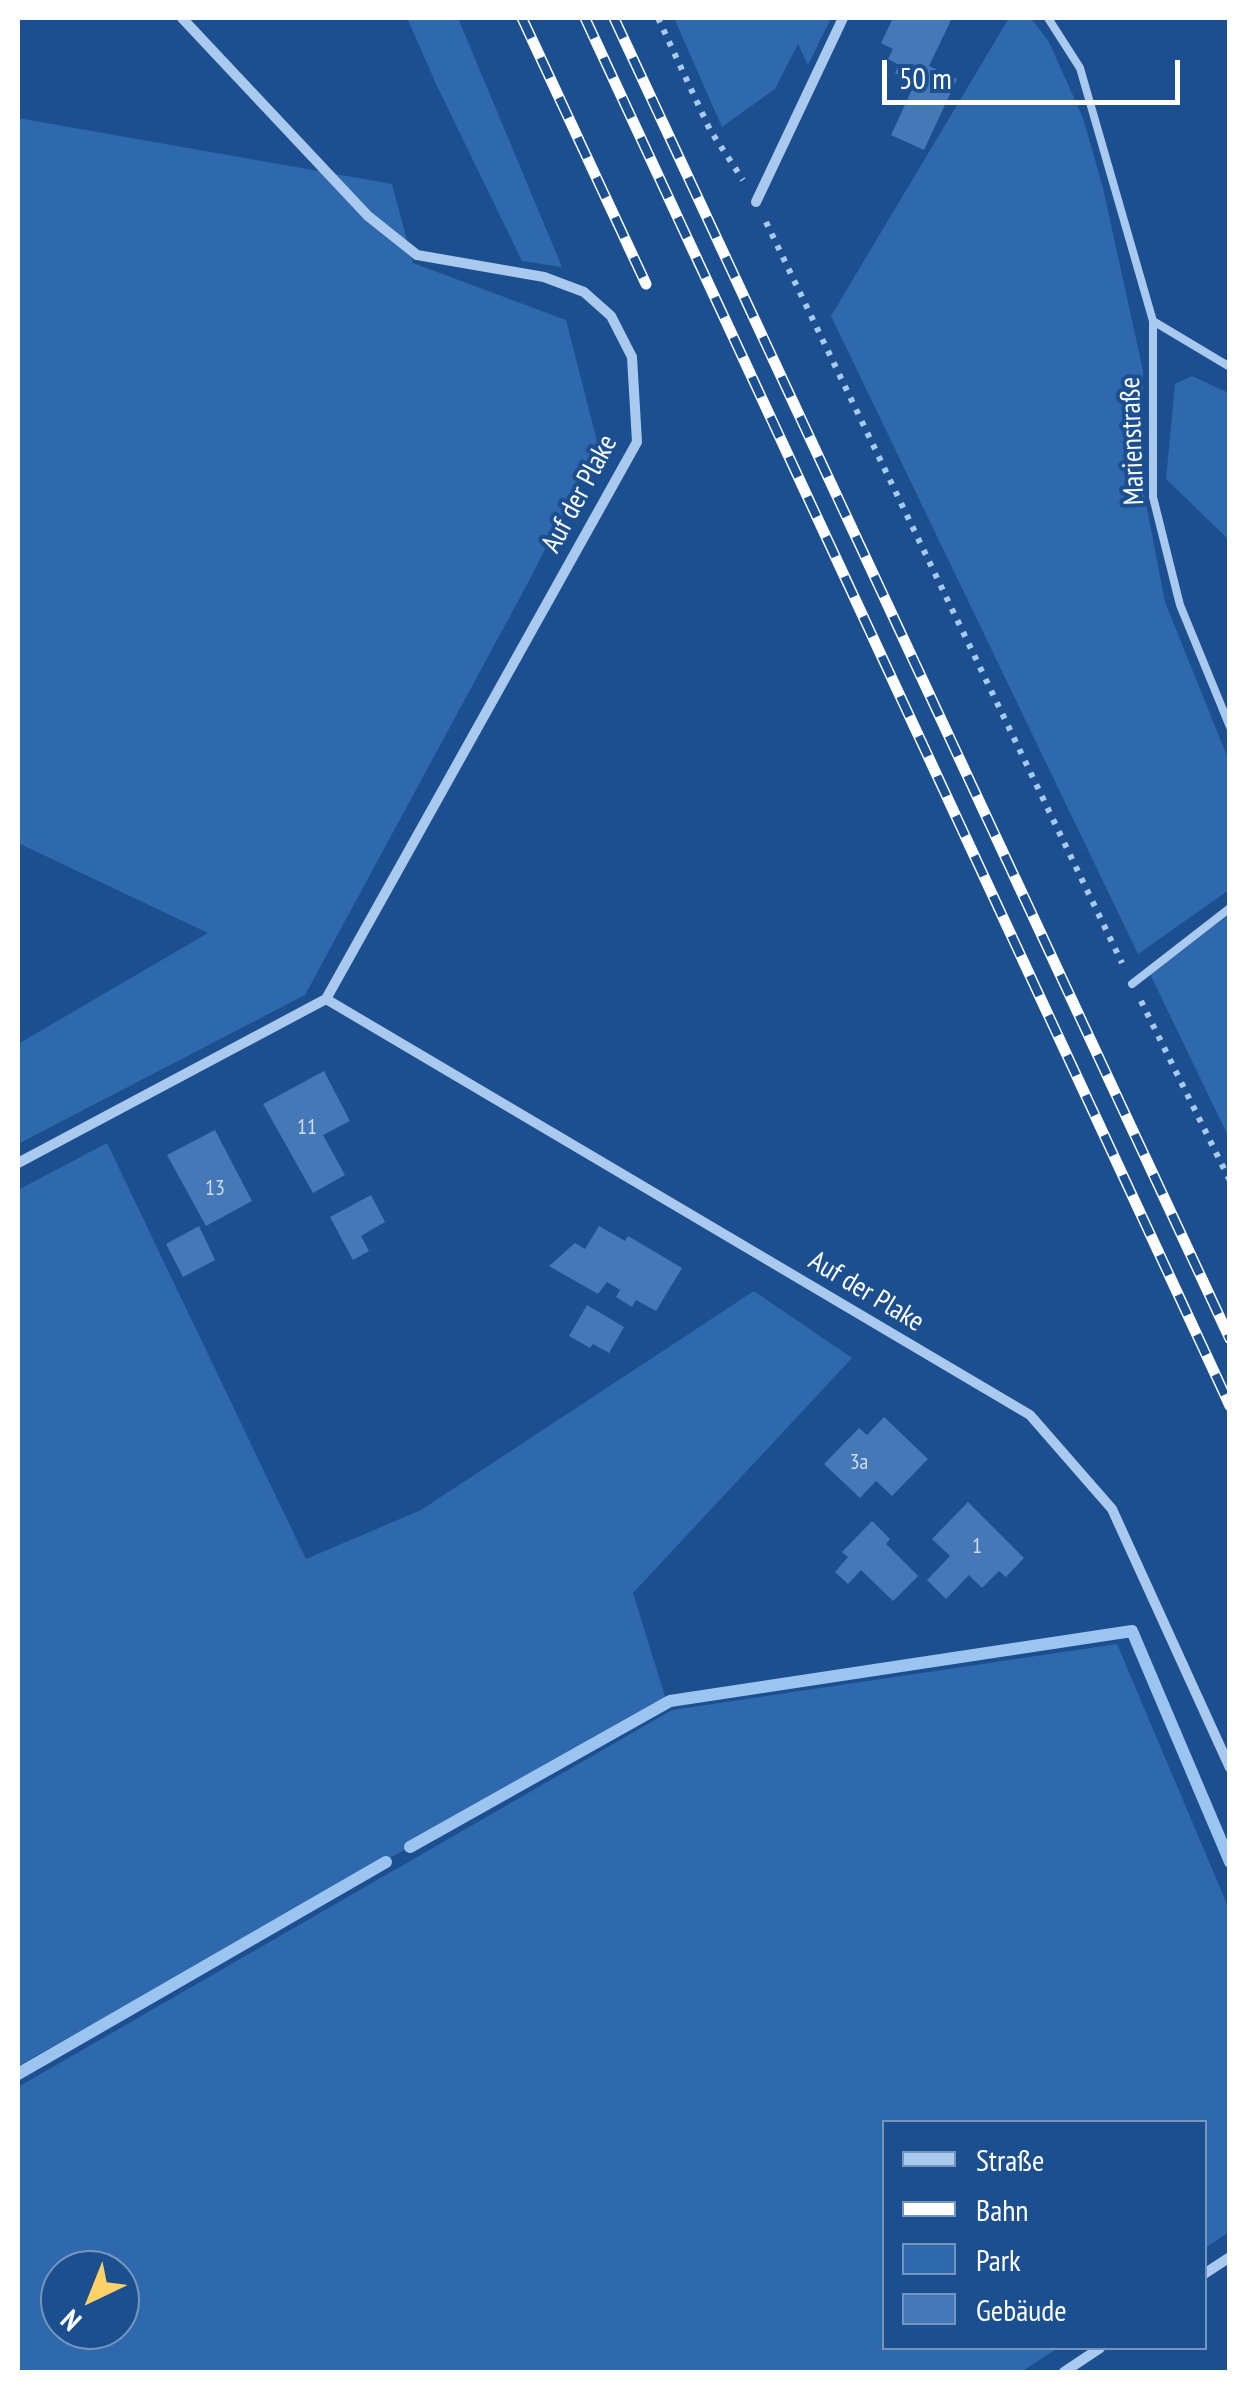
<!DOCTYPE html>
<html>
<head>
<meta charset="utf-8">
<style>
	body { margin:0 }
	#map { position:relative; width:1247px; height:2390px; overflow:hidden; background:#1b4f8f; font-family:"PT Sans Narrow",sans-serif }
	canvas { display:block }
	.frame { position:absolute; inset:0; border:20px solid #fff; pointer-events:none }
	.legend { position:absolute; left:882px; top:2120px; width:325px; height:230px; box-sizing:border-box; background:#1b4f8f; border:2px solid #7695bc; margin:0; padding:12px 18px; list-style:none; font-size:30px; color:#fff }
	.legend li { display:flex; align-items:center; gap:20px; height:50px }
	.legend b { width:50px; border:2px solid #7695bc }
	.north { position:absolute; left:40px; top:2250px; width:100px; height:100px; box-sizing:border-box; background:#1b4f8f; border:2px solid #7695bc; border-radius:50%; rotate:223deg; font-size:28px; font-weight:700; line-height:40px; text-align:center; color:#fff }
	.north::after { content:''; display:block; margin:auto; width:35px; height:45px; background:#ffd166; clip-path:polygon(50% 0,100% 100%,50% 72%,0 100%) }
	.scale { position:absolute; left:882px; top:60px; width:298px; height:45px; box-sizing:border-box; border:5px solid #fff; border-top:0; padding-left:12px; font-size:30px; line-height:35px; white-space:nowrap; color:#fff; -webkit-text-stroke:8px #1b4f8f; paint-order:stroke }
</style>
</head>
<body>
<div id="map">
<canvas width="1247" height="2390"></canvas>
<div class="frame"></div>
<ul class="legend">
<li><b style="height:12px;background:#a9c9ee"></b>Straße</li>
<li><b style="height:12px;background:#fff"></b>Bahn</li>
<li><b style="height:28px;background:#2e69ad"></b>Park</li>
<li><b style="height:28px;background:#4478b7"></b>Gebäude</li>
</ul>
<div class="north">N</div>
<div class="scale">50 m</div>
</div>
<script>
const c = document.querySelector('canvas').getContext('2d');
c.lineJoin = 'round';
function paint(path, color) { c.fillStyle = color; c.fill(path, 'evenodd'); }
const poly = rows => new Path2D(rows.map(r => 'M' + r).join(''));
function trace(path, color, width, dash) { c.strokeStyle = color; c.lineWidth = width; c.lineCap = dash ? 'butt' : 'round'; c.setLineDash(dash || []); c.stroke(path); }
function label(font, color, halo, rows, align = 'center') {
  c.font = font + ' "PT Sans Narrow",sans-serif'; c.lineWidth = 8; c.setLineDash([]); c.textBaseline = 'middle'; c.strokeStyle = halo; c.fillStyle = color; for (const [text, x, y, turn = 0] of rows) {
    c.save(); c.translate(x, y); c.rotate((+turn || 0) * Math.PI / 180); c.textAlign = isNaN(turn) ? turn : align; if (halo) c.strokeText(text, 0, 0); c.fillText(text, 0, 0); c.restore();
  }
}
paint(poly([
	[407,18,458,18,562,267,522,261,437,86],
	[674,18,831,18,808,65,798,44,775,89,722,127],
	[1009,18,1031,18,1049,42,1083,118,1103,188,1143,371,1143,488,1165,602,1229,761,1229,890,1138,954,831,316],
	[18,118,392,184,413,263,566,320,598,445,530,579,305,995,18,1144,18,1044,208,933,18,843],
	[1192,376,1229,393,1229,540,1166,479,1175,384],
	[1229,915,1229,1138,1150,974],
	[107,1143,306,1559,421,1510,754,1291,852,1358,633,1593,667,1703,18,2066,18,1190],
	[1117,1644,1229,1909,1229,2232,1205,2248,1204,2122,884,2122,884,2348,1058,2348,1021,2372,18,2372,18,2087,672,1710],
	[120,2270,120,2330,60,2330,60,2270]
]), '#2e69ad');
trace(poly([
	[410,1847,670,1701,1132,1631,1230,1862],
	[18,2074,386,1862]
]), '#9cc4f0', 12);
paint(poly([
	[893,18,952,18,929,66,957,79,924,150,891,135,915,83,895,73,899,65,888,59,893,49,881,43],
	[324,1071,350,1121,323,1135,345,1175,313,1193,263,1104],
	[215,1130,252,1201,206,1226,167,1155],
	[371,1195,385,1222,361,1236,369,1251,353,1260,330,1217],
	[199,1226,215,1260,183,1277,166,1244],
	[599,1226,625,1241,628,1236,682,1268,656,1311,636,1300,632,1307,616,1297,620,1290,607,1282,598,1294,549,1266,575,1243,585,1249],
	[587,1305,624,1327,609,1353,593,1344,590,1348,569,1336],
	[884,1417,928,1459,892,1496,876,1481,860,1498,824,1464,859,1428,867,1435],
	[968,1502,1024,1558,1006,1577,999,1571,982,1588,969,1575,946,1599,927,1580,950,1556,932,1539],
	[872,1521,890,1539,886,1544,918,1576,893,1601,861,1570,848,1584,835,1572,848,1557,842,1552]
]), '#4478b7');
trace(poly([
	[658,18,710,130,743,180],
	[766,222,1122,963],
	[1141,1001,1230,1181]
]), '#a9c9ee', 6, [5, 8]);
trace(poly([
	[1048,18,1080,68,1153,321,1153,497,1180,605,1230,727],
	[1153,321,1230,367],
	[1132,984,1230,908]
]), '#a9c9ee', 8);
trace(poly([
	[756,202,843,18],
	[326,999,1030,1415,1112,1509,1230,1768],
	[18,1163,326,999,637,442,632,357,611,316,584,292,544,277,417,255,368,216,182,18],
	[1204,2274,1230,2257],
	[1064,2372,1100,2348]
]), '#a9c9ee', 10);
const rail = poly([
	[522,18,646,284],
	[585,18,1230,1406],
	[614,18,1230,1339]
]);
trace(rail, '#fff', 11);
trace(rail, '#1b4f8f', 8, [22]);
label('22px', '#d0dded', null, [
	["11",307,1128],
	["13",215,1189],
	["3a",859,1463],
	["1",977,1547]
]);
label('28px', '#fff', '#1b4f8f', [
	["Marienstraße",1133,441,-92],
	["Auf der Plake",580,494,-62],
	["Auf der Plake",866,1292,31]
]);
</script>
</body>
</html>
